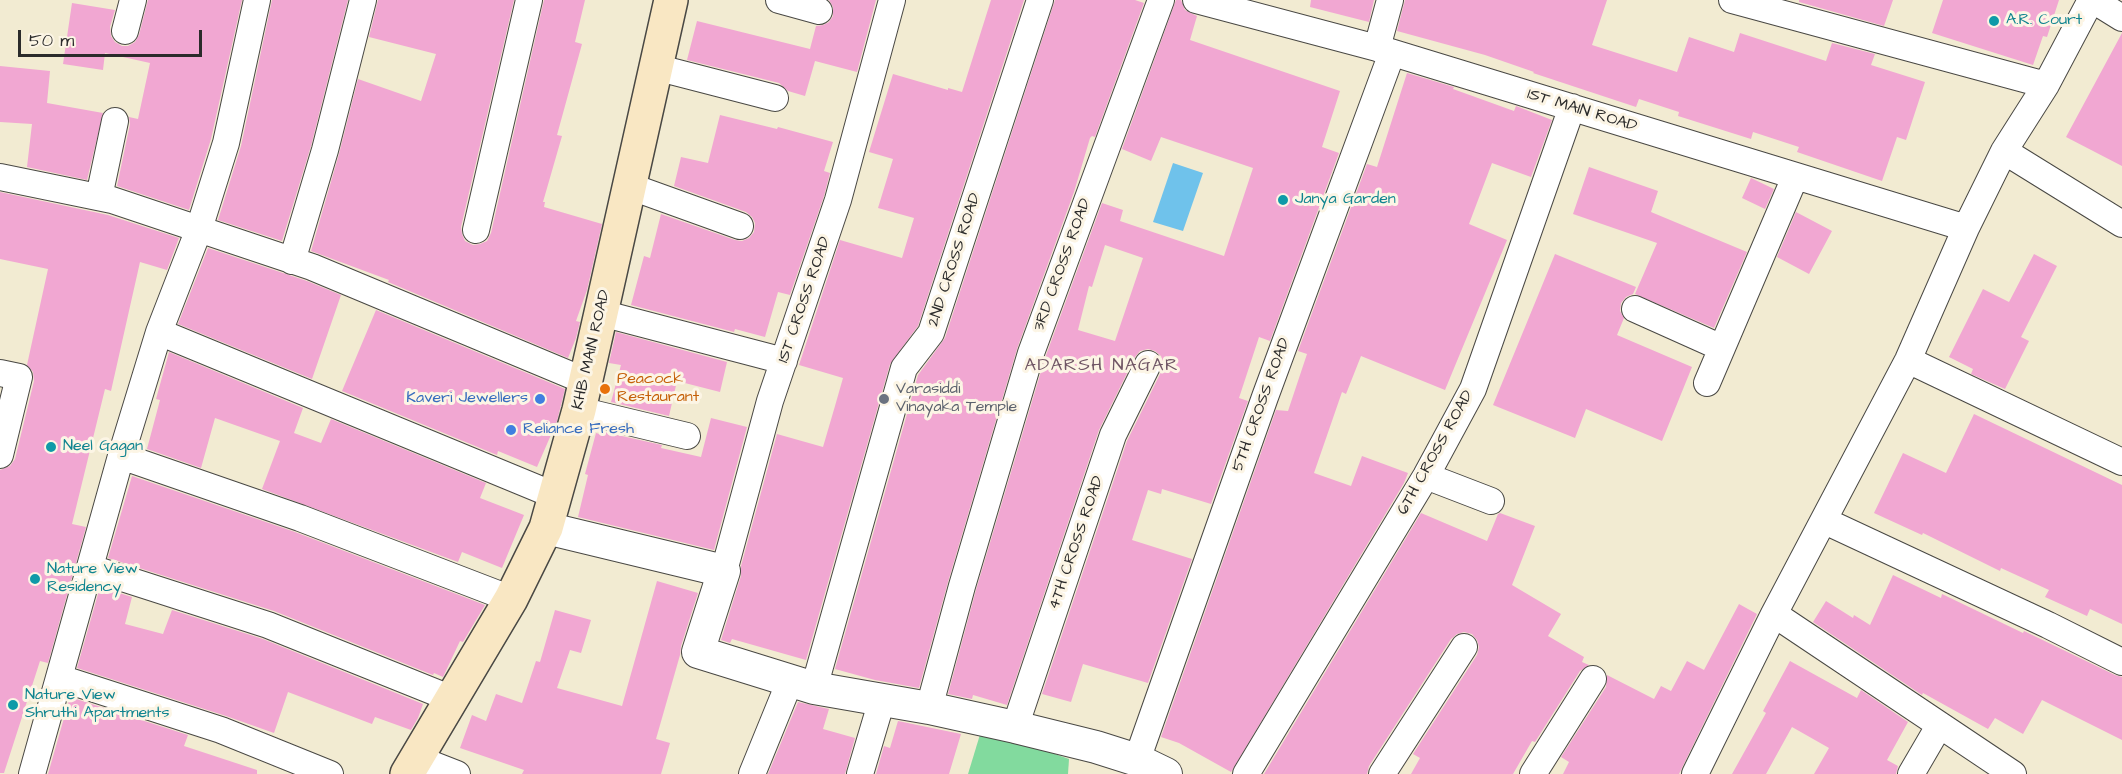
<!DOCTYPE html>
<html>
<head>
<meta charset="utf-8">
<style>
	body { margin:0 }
	#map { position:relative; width:2122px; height:774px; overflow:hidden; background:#f2ebd2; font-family:"Architects Daughter",sans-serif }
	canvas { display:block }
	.scale { position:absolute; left:18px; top:30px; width:184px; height:27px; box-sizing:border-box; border:3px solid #2b2b2b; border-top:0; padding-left:8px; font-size:18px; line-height:21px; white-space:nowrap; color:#2b2b2b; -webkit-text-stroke:4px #fcf5e5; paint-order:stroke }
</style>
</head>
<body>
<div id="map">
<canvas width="2122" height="774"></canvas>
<div class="scale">50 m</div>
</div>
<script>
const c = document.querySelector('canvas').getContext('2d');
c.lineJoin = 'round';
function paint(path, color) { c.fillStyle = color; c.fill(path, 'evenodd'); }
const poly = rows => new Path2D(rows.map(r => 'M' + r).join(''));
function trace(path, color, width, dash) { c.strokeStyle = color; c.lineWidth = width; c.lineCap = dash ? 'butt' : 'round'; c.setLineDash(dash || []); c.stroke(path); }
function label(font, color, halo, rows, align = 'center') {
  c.font = font + ' "Architects Daughter",sans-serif'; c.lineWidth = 6; c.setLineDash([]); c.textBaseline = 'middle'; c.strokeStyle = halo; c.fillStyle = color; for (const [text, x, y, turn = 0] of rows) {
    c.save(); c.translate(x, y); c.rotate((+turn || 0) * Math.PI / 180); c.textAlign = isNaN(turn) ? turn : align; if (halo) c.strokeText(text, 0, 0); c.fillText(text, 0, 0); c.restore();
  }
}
paint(poly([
	[982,728,1069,759,1068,774,968,774]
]), '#82da9e');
paint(poly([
	[1173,163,1203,173,1183,231,1153,222]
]), '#6fc2eb');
paint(poly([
	[148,0,242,0,211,139,189,210,117,186,130,124,129,117,138,119,150,63,105,53,103,70,63,64,72,3,115,10,110,27,111,36,115,42,122,46,128,46,135,42,139,35],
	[272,0,348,0,311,146,282,241,218,220,241,146],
	[378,0,514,0,461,227,462,234,465,241,473,245,480,244,487,241,491,233,544,0,585,0,575,42,582,44,557,135,562,136,543,202,545,202,544,207,602,224,587,290,576,321,580,322,576,338,568,358,388,282,389,280,311,251,339,154,358,79,421,101,436,54,369,37],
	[829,0,876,0,857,72,815,61,805,96,788,91,779,83,687,60,697,21,810,49,816,26,823,25,829,22,833,16,833,7],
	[991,0,1024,0,918,326,890,364,806,660,732,639,730,643,721,640,741,576,741,566,777,434,823,447,835,406,843,378,799,365,840,240,902,258,914,218,878,208,893,159,869,152,893,74,948,90,948,88,962,92],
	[1055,0,1135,0,1144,3,1095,137,1092,136,1090,138,1074,192,1017,349,948,582,919,688,875,680,835,669,918,375,945,338],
	[1176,0,1181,0,1185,10,1197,16,1190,40,1340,91,1322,147,1339,153,1270,341,1259,337,1239,398,1248,401,1211,504,1162,489,1161,494,1148,490,1132,540,1192,559,1148,683,1083,664,1071,702,1042,694,1127,441,1162,370,1163,362,1161,356,1155,351,1148,349,1140,351,1135,357,1099,430,1007,705,973,695,972,699,948,694,976,590,1045,358,1102,203,1123,210,1120,221,1224,256,1253,168,1161,137,1151,161,1122,149],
	[1105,245,1143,258,1115,341,1078,330,1089,286,1092,287],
	[1311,0,1374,0,1369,22,1310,7],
	[1405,0,1607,0,1592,45,1677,72,1689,37,1734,52,1740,33,1826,61,1832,43,1875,54,1871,65,1925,82,1906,140,1897,137,1882,181,1797,152,1799,147,1753,132,1751,139,1678,116,1679,112,1639,99,1636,107,1533,73,1534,72,1485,55,1397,31],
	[1799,0,1893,0,1884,26,1799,2],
	[1943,0,2059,0,2047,37,2043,36,2033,65,1932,33],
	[2122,33,2122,166,2066,137],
	[0,66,50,71,47,103,103,113,87,180,27,167,32,124,0,122],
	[1407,73,1454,87,1453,89,1514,111,1516,106,1552,120,1531,177,1492,163,1469,224,1507,240,1445,390,1361,356,1346,394,1342,392,1314,473,1351,486,1362,456,1408,473,1404,483,1231,772,1179,743,1161,737,1276,410,1288,411,1307,354,1298,351,1367,164,1377,167],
	[720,115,777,129,778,127,833,142,824,171,830,173,824,196,790,295,778,292,765,337,735,329,734,332,631,305,644,256,650,258,661,214,735,240,742,241,749,238,754,232,755,223,752,217,746,212,674,186,681,157,708,163],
	[1589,167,1658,191,1651,212,1747,252,1714,328,1635,294,1657,243,1573,214],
	[1751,178,1774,189,1765,209,1742,198],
	[0,192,108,215,179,238,167,270,140,262,111,391,105,389,72,524,86,527,48,663,40,661,4,773,0,773,0,470,10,466,15,459,34,381,33,372,27,365,48,269,0,259],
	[1796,212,1832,231,1809,274,1777,257],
	[208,248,307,281,341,295,312,379,178,324],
	[1555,254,1636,287,1633,294,1626,297,1621,303,1620,311,1624,318,1617,335,1692,367,1662,441,1586,409,1575,438,1493,405],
	[2034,254,2057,266,2021,337,2029,341,2005,389,1971,374,1973,369,1949,357,1983,289,2009,302],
	[376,310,565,389,557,421,537,467,498,451,497,455,342,391],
	[616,332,727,362,720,392,677,381,669,416,611,402,621,365,609,363],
	[169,352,303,408,294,433,321,443,331,419,486,483,480,498,524,515,502,568,462,552,458,562,262,489,280,441,215,418,201,468,147,449,160,400,156,399],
	[1974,414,2122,485,2122,624,2090,609,2087,616,2045,597,2049,590,2001,568,2000,571,1923,533,1922,535,1874,513,1903,453,1946,473],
	[711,418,747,427,714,550,578,517,588,475,585,474,596,433,603,435,604,432,662,445,661,448,701,457],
	[132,476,295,532,485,605,463,642,460,641,443,677,434,673,433,675,274,611,108,558],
	[1421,513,1487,541,1498,514,1500,513,1535,526,1512,585,1561,614,1548,636,1584,657,1582,662,1589,665,1580,671,1535,742,1532,741,1513,774,1411,774,1420,758,1413,754,1477,655,1479,647,1477,640,1472,634,1464,632,1457,634,1451,639,1369,766,1367,774,1264,774],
	[1893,575,1941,598,1942,594,2023,633,2024,631,2115,675,2122,677,2122,740,2042,700,2023,734,1995,718,1988,729,1923,693,1922,695,1813,622,1826,601,1853,618,1854,615,1870,625],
	[657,581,698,593,681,646,680,655,656,739,670,743,661,774,522,774,524,770,460,748,472,715,486,721,496,694,522,703,536,661,540,662,555,610,591,620,581,653,570,650,557,688,622,706],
	[100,587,132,597,125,624,163,634,172,610,263,639,423,704,418,718,411,730,375,717,372,724,288,692,274,733,226,716,77,668],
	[1739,604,1757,614,1679,774,1563,774,1569,762,1561,757,1606,687,1607,675,1654,699,1661,686,1671,691,1687,661,1704,670],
	[1790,661,1857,698,1861,690,1908,722,1887,760,1898,766,1896,774,1814,774,1829,748,1792,727,1766,774,1732,774,1766,713,1763,711],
	[70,697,188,735,184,746,257,770,257,774,48,774],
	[798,702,829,709,823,729,855,738,845,774,768,774],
	[898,721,961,734,949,774,876,774,884,746,890,748]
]), '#f1a7d2');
const minor = poly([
	[779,0,819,11],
	[1196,0,1377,48,1966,228],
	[1732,0,2046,85],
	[2093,0,2122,18],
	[125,31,133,0],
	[1377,48,1390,0],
	[655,67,775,98],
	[2004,151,2122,224],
	[0,177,112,200,312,267,585,381],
	[629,186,740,226],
	[99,197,115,121],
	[476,230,529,0],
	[292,261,325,150,363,0],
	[1635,309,1722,348],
	[601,313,784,361],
	[159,332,556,496],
	[1908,360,2122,462],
	[0,373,19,377,0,455],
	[1707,383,1795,177],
	[579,410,687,436],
	[121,456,300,518,511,599],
	[1426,476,1491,501],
	[1825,521,2048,625,2122,662],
	[91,568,268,625,452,699],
	[724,571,770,401,838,200,892,0],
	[1774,614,2013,774],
	[60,678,221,730,330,774],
	[814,688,904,368,931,333,1040,0],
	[929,708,962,586,1031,353,1161,0],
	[1015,727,1113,435,1148,364],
	[416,758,457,774],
	[1137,760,1265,397,1392,53],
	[32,774,121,456,159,332,199,229,226,143,257,0],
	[752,774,790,681],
	[860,774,882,700],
	[1246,774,1426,476,1473,389,1572,107],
	[1382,774,1464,647],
	[1533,774,1593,679],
	[1695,774,1774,614,1908,360,1966,228,2004,151,2046,85,2091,0],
	[1911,774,1939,726]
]);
const tertiary = poly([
	[546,528,724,571,698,652,814,688,929,708,1015,727,1096,747,1137,760,1166,774]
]);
const secondary = poly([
	[407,774,511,599,546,528,579,410,601,313,671,0]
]);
trace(minor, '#494844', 28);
trace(tertiary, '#494844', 34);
trace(secondary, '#494844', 36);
trace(minor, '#fff', 26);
trace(tertiary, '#fff', 32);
trace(secondary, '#f9e7c3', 33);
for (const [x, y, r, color] of [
	[1994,21,6,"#0f9aa8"],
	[1283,200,6,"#0f9aa8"],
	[605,389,6,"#e8710a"],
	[540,399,6,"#3f7fe0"],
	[884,399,6,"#6b7280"],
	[511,430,6,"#3f7fe0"],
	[51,447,6,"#0f9aa8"],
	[35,579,6,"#0f9aa8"],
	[13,705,6,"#0f9aa8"]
]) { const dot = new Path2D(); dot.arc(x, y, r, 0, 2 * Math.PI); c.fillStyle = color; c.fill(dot); trace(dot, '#fcf5e5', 2); }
label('16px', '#0d838f', '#fcf5e5', [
	["A.R. Court",2006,21],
	["Janya Garden",1295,200],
	["Neel Gagan",63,447],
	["Nature View",47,570],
	["Residency",47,588],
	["Nature View",25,696],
	["Shruthi Apartments",25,714]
], 'left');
label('16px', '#2b2b2b', '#fcf5e5', [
	["1ST MAIN ROAD",1582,111,17],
	["2ND CROSS ROAD",955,260,-72],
	["3RD CROSS ROAD",1063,265,-70],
	["1ST CROSS ROAD",805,300,-71],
	["KHB MAIN ROAD",592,350,-77],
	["5TH CROSS ROAD",1262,405,-70],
	["6TH CROSS ROAD",1436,453,-61],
	["4TH CROSS ROAD",1077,543,-71]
]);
label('16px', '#c56008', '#fcf5e5', [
	["Peacock",617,380],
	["Restaurant",617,398]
], 'left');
label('16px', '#5b616d', '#fcf5e5', [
	["Varasiddi",896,390],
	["Vinayaka Temple",896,408]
], 'left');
label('16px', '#366cbe', '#fcf5e5', [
	["Kaveri Jewellers",528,399],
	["Reliance Fresh",523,430,"left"]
], 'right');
c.letterSpacing = '1.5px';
label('18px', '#705665', '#fcf5e5', [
	["ADARSH NAGAR",1102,366]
]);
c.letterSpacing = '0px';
</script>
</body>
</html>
